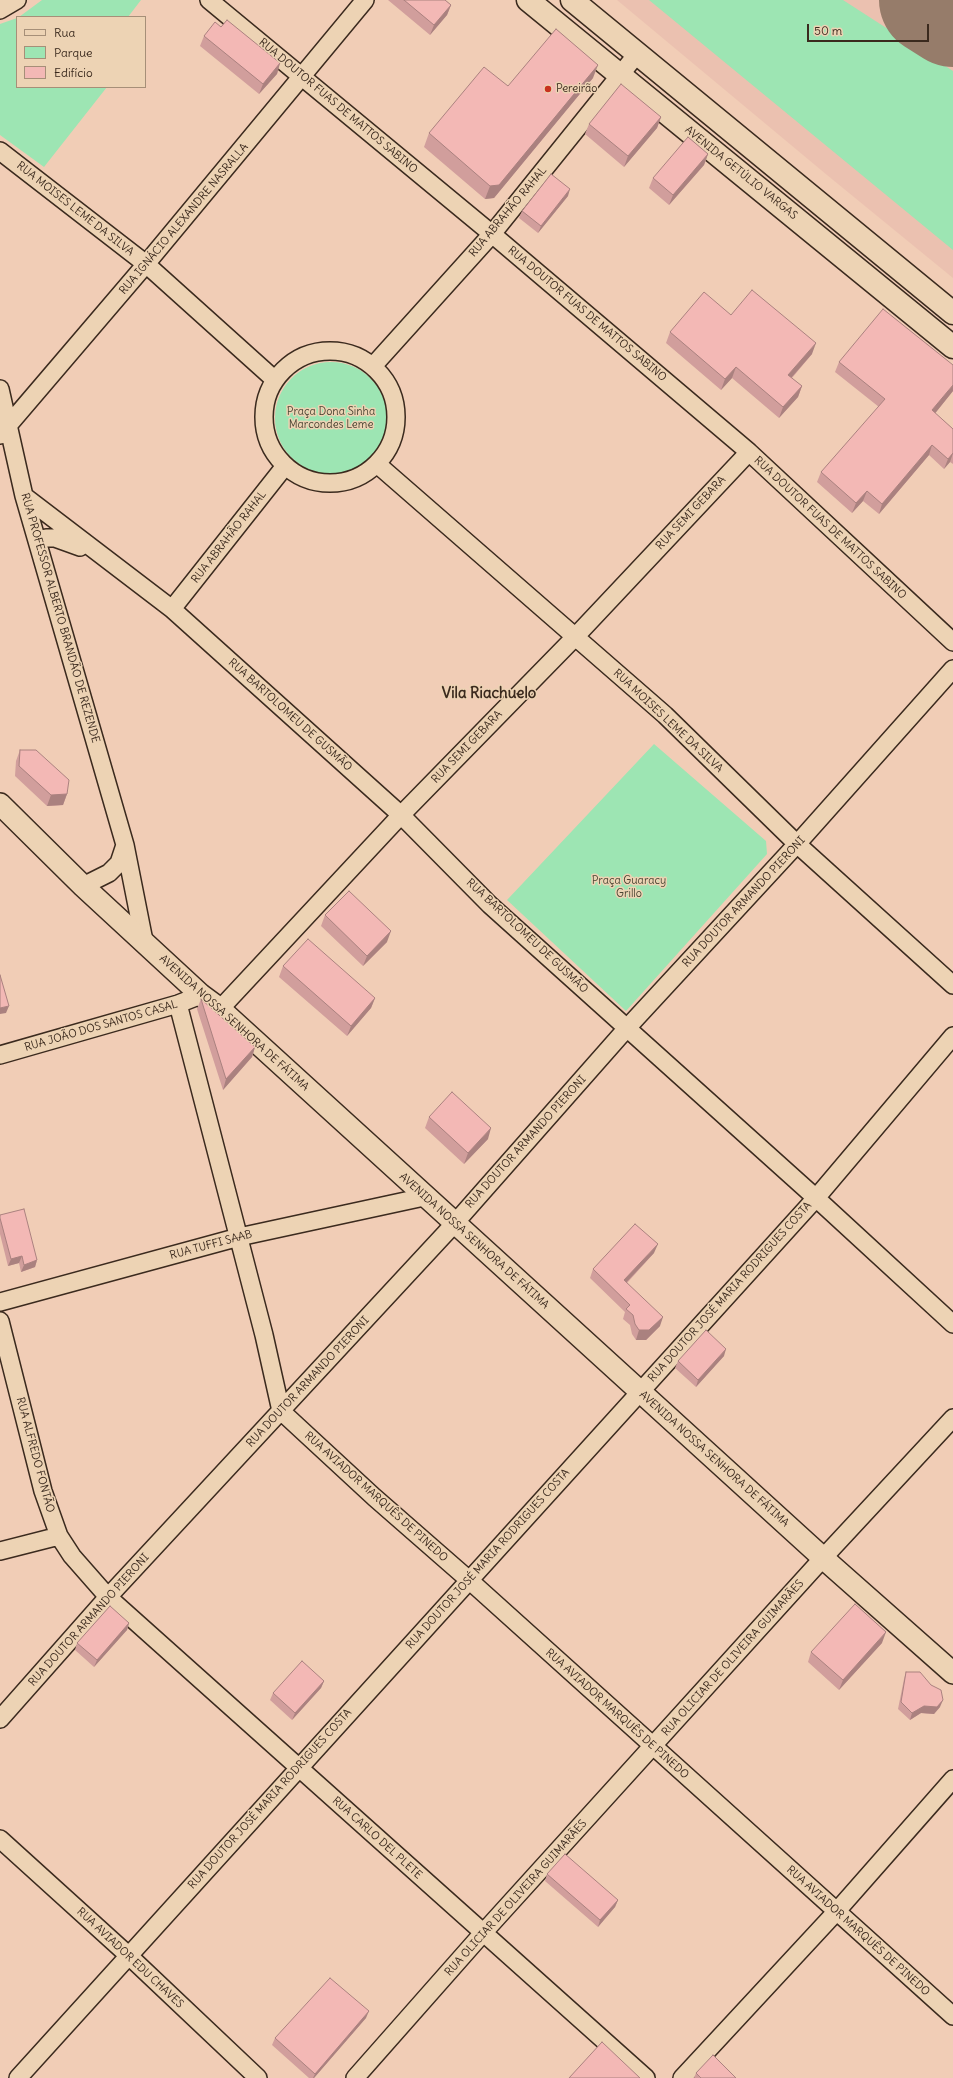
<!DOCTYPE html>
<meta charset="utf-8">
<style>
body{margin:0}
#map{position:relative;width:953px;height:2078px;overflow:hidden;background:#f1cdb6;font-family:Delius,sans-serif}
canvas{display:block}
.legend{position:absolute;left:16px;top:16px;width:130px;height:72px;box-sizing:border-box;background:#edd3b4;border:1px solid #a68f78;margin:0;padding:5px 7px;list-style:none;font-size:12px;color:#3b2a1e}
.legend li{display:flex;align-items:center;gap:8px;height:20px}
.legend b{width:20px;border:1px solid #a68f78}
.scale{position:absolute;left:807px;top:24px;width:122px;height:18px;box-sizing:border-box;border:2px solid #3b2a1e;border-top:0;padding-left:5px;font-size:12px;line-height:14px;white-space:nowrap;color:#3b2a1e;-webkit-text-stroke:3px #edd3b4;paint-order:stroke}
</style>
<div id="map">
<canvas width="953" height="2078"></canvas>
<ul class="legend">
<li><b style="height:5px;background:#edd3b4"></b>Rua</li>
<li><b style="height:11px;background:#9de5b3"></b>Parque</li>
<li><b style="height:11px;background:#f3b8b5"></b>Edifício</li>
</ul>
<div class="scale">50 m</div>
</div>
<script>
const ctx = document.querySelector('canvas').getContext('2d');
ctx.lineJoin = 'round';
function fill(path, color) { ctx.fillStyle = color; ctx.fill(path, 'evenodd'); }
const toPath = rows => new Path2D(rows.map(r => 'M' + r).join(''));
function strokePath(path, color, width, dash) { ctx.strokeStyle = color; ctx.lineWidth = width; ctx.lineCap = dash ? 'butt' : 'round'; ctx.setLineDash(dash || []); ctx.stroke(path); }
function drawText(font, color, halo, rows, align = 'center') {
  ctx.font = font + ' Delius,sans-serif'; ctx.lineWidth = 3; ctx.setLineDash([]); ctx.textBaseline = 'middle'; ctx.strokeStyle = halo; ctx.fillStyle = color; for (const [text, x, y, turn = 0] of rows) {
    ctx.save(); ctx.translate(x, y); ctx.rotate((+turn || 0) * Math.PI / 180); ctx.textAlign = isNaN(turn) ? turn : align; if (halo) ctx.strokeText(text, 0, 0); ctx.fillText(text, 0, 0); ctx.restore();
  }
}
fill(toPath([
 [617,0,953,0,953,278,827,175]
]), '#ebc1b0');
fill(toPath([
 [42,0,141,0,128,17,19,17],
 [649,0,843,0,953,71,953,250],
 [17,18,17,87,107,87,44,167,0,135,0,24],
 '275 418a56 56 0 1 1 112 0a56 56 0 1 1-112 0Z',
 [654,744,766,841,767,854,626,1011,507,900]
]), '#9de5b3');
strokePath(toPath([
 [934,0,953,12]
]), '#967c6a', 110);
const minor = toPath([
 [209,0,492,234,749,452,953,642],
 [0,10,17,0],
 [0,151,146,264,275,380],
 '264 417a66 66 0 1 1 132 0a66 66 0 1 1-132 0Z',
 [373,366,492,234,637,54],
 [0,389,24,496,125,845],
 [0,435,146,264,365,0],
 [377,464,665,715,797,844,953,985],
 [24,496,172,609,401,815,490,905,816,1198,953,1324],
 [38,541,46,538,55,538,80,547],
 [172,609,285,466],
 [83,886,109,873,119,863,125,845,144,941],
 [178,1004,264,1335,281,1411,374,1497,469,1580,953,2016],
 [220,1009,401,815,575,637,749,452],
 [0,1055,178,1004,201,995],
 [0,1302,239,1237,424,1197],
 [0,1321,43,1491,59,1536,72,1556,108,1597,646,2078],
 [0,1551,59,1536],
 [0,1719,108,1597,455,1223,627,1028,797,844,953,669],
 [0,1839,128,1955,258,2078],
 [18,2078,816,1198,953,1036],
 [355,2078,483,1933,823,1558,953,1418],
 [682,2078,836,1912,953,1779]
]);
const tertiary = toPath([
 [0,804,83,886,201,995,220,1009,823,1558,953,1673]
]);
const secondary = toPath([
 [528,0,953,347],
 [572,0,953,313]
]);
strokePath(minor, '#3b2a1e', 20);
strokePath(tertiary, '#3b2a1e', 24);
strokePath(secondary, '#3b2a1e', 25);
strokePath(minor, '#edd3b4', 17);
strokePath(tertiary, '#edd3b4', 21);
strokePath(secondary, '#edd3b4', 22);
fill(toPath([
 [388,0,445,0,451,5,447,15,430,35],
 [221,27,280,63,277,74,259,94,200,46,204,36],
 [593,78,494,198,485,199,424,147,429,133,508,86],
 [661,117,657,128,624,167,585,134,589,124],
 [708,154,704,165,669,205,649,188,653,178],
 [568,196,538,233,519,218,522,211],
 [731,315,812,354,792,378,802,386,798,397,779,418,732,378,721,390,666,343,670,332],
 [839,362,953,391,935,413,953,429,953,464,950,462,944,469,929,455,879,514,863,501,852,513,817,482,821,472,879,407,835,372],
 [20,750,67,794,63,805,47,806,15,776,16,761],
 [325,915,387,942,363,966,321,926],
 [283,966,375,998,371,1008,347,1036,279,977],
 [201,999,255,1047,252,1057,223,1090,197,1009],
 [429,1117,488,1139,464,1164,425,1128],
 [0,1215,37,1260,35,1267,21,1272,19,1263,8,1266,0,1234],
 [654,1253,627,1283,660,1326,646,1340,636,1340,632,1334,630,1325,623,1319,625,1312,590,1278,593,1269],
 [724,1356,696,1387,675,1368,678,1361],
 [129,1623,127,1630,94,1667,75,1650,77,1643],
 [882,1643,839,1690,808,1662,811,1652],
 [906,1672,940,1707,934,1714,921,1713,910,1720,898,1709,904,1679],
 [324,1681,321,1688,292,1720,270,1700,273,1693],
 [547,1874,618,1900,615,1907,598,1927,545,1881],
 [366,2018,314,2078,309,2078,272,2045,275,2038],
 [696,2073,736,2078,694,2078]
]), '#d19e9c');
fill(toPath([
 [451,5,447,15,430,35,434,25],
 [280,63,277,74,259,94,263,84],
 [598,65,593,78,494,198,485,199,490,186],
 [661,117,657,128,624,167,628,156],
 [708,154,704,165,669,205,673,195],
 [570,189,568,196,538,233,541,226],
 [816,343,812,354,784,386,788,375],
 [736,367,732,378,721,390,725,379],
 [953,385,953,391,929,421,932,410],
 [802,386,798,397,779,418,783,407],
 [932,445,929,455,879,514,882,504],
 [953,453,950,462,944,469,948,459],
 [867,491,863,501,852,513,856,503],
 [67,794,63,805,47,806,51,795],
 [391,931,387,942,363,966,367,956],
 [375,998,371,1008,347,1036,351,1026],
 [9,1006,6,1013,0,1014,0,1008],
 [255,1047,252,1057,223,1090,226,1079],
 [491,1128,488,1139,464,1164,468,1153],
 [658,1244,654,1253,620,1289,624,1280],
 [22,1256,19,1263,8,1266,11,1259],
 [37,1260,35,1267,21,1272,24,1265],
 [663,1317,660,1326,646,1340,636,1340,639,1330],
 [726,1349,724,1356,696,1387,698,1380],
 [129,1623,127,1630,94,1667,97,1660],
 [886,1632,882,1643,839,1690,843,1680],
 [324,1681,321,1688,292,1720,295,1713],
 [943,1700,940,1707,934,1714,921,1713,910,1720,912,1713,924,1706],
 [618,1900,615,1907,598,1927,600,1920],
 [369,2011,366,2018,314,2078,313,2078,315,2074]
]), '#aa817f');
const building = toPath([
 [404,0,445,0,451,5,434,25,404,0],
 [227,20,280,63,263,84,204,36,215,22,221,27,227,20],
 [556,29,598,65,499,185,490,186,429,133,484,67,508,86,556,29],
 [621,84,661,117,628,156,589,124,621,84],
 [688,137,708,154,673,195,653,178,688,137],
 [551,174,570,189,541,226,522,211,551,174],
 [752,290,816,343,788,375,802,386,783,407,736,367,725,379,670,332,704,292,731,315,752,290],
 [883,309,953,365,953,385,932,410,953,429,953,453,948,459,932,445,882,504,867,491,856,503,821,472,885,399,839,362,883,309],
 [20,750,36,750,69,780,67,794,51,795,19,766,20,750],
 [349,891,391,931,367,956,325,915,349,891],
 [308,939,375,998,351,1026,283,966,308,939],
 [0,975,9,1006,0,1008,0,975],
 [201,999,255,1047,226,1079,201,999],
 [452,1092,491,1128,468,1153,429,1117,452,1092],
 [24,1209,37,1260,24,1265,22,1256,11,1259,0,1218,0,1215,24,1209],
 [635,1224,658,1244,624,1280,663,1317,649,1330,639,1330,635,1324,633,1315,626,1309,630,1305,593,1269,635,1224],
 [706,1330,726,1349,698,1380,678,1361,706,1330],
 [855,1604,886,1632,843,1680,811,1652,855,1604],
 [110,1606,129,1623,97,1660,77,1643,110,1606],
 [302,1661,324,1681,295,1713,273,1693,302,1661],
 [906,1672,920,1672,931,1685,941,1690,943,1700,937,1707,924,1706,912,1713,901,1702,906,1672],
 [565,1854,618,1900,600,1920,547,1874,565,1854],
 [330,1978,369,2011,315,2074,275,2038,330,1978],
 [602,2042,640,2078,569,2078,602,2042],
 [713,2055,736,2078,701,2078,696,2073,713,2055]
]);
fill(building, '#f3b8b5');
strokePath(building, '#aa817f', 1);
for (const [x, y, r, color] of [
 [548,89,4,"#c8321e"]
]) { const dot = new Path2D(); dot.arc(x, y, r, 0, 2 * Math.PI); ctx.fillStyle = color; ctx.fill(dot); strokePath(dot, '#edd3b4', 1.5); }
drawText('11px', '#3b2a1e', '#edd3b4', [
 ["Pereirão",556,89]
], 'left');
drawText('11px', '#3b2a1e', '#edd3b4', [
 ["RUA DOUTOR FUAS DE MATTOS SABINO",338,106,40],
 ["AVENIDA GETÚLIO VARGAS",741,173,39],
 ["RUA MOISES LEME DA SILVA",75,209,38],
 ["RUA ABRAHÃO RAHAL",508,212,-50],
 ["RUA IGNÁCIO ALEXANDRE NASRALLA",184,219,-50],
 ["RUA DOUTOR FUAS DE MATTOS SABINO",587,314,40],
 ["RUA SEMI GEBARA",691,513,-47],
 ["RUA DOUTOR FUAS DE MATTOS SABINO",830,528,43],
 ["RUA ABRAHÃO RAHAL",229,537,-52],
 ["RUA PROFESSOR ALBERTO BRANDÃO DE REZENDE",60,618,74],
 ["RUA BARTOLOMEU DE GUSMÃO",290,715,42],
 ["RUA MOISES LEME DA SILVA",668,721,43],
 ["RUA SEMI GEBARA",467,747,-46],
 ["RUA DOUTOR ARMANDO PIERONI",744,902,-47],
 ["RUA BARTOLOMEU DE GUSMÃO",527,936,43],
 ["AVENIDA NOSSA SENHORA DE FÁTIMA",234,1023,42],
 ["RUA JOÃO DOS SANTOS CASAL",101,1026,-16],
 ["RUA DOUTOR ARMANDO PIERONI",526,1142,-48],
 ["AVENIDA NOSSA SENHORA DE FÁTIMA",474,1241,42],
 ["RUA TUFFI SAAB",211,1245,-15],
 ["RUA DOUTOR JOSÉ MARIA RODRIGUES COSTA",730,1292,-48],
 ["RUA DOUTOR ARMANDO PIERONI",308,1382,-47],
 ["RUA ALFREDO FONTÃO",35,1455,75],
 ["AVENIDA NOSSA SENHORA DE FÁTIMA",714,1459,42],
 ["RUA AVIADOR MARQUÊS DE PINEDO",376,1497,42],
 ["RUA DOUTOR JOSÉ MARIA RODRIGUES COSTA",488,1559,-48],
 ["RUA DOUTOR ARMANDO PIERONI",89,1620,-48],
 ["RUA OLICIAR DE OLIVEIRA GUIMARÃES",733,1658,-48],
 ["RUA AVIADOR MARQUÊS DE PINEDO",617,1714,42],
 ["RUA DOUTOR JOSÉ MARIA RODRIGUES COSTA",270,1799,-48],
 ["RUA CARLO DEL PLETE",377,1838,42],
 ["RUA OLICIAR DE OLIVEIRA GUIMARÃES",516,1898,-48],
 ["RUA AVIADOR MARQUÊS DE PINEDO",858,1931,42],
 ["RUA AVIADOR EDU CHAVES",130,1958,43]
]);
drawText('11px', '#4a4634', '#edd3b4', [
 ["Praça Dona Sinha",331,412],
 ["Marcondes Leme",331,425],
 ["Praça Guaracy",629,881],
 ["Grillo",629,894]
]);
drawText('bold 15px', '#3b2a1e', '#edd3b4', [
 ["Vila Riachuelo",489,694]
]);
</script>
